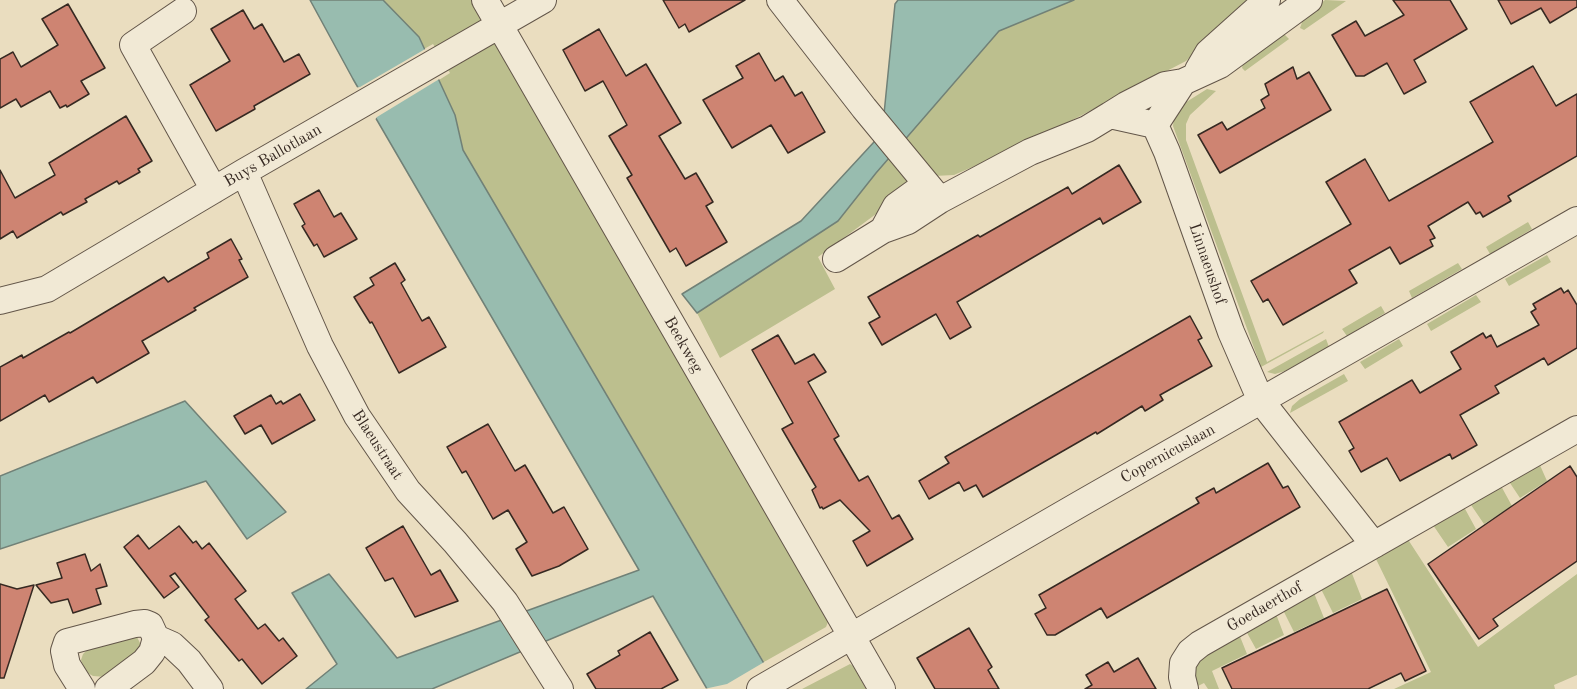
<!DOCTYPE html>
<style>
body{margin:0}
canvas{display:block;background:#eaddbf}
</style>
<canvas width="1577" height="689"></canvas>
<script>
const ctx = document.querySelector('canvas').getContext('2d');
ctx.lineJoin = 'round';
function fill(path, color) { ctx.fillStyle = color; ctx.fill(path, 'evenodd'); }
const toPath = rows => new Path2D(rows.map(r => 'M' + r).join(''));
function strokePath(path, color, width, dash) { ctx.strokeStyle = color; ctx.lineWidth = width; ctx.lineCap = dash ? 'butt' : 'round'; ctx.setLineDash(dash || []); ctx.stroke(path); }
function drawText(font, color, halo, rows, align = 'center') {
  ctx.font = font + ' "Old Standard TT",serif'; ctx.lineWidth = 6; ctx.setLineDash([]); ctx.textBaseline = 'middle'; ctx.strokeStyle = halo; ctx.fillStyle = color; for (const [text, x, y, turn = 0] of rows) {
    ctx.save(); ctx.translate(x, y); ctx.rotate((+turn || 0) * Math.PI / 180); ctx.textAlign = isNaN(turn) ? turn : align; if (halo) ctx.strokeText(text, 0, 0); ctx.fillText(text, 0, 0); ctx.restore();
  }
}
fill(toPath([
 [383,0,471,0,483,21,437,50,433,44,424,49,419,37],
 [1074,0,1249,0,1186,61,1030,142,954,175,934,176,901,143,999,31],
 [1325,0,1346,1,1304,30,1300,28,1304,17],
 [1281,35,1285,35,1289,39,1245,71,1242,68,1243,63],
 [493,44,497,44,828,622,826,627,764,662,463,150,455,115,439,80,450,73,447,68],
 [1207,89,1216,91,1190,115,1186,124,1186,140,1267,362,1324,331,1323,333,1261,367,1173,126,1174,117,1180,106],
 [889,157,909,184,907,191,818,257,835,289,720,358,697,313,838,221],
 [1528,222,1532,229,1490,254,1486,247],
 [1547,255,1551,262,1509,286,1505,279],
 [1458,263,1462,269,1412,298,1409,291],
 [1476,295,1481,302,1431,331,1427,324],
 [1381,306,1385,313,1347,336,1342,329],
 [1326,339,1329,347,1285,371,1275,374,1267,372],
 [1399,339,1403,346,1365,369,1360,362],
 [1344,374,1348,381,1290,413,1292,406,1300,399],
 [1539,463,1547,481,1520,498,1508,480],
 [1500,484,1512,506,1484,524,1469,502],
 [1464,507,1476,529,1448,547,1433,525],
 [1407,538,1478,647,1577,574,1577,675,1554,685,1555,689,1394,689,1431,672,1376,559],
 [1351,571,1362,599,1333,613,1321,589],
 [1314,593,1324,618,1294,632,1283,610],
 [1276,614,1284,635,1256,649,1246,631],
 [1239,634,1247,654,1212,671,1219,689,1208,689,1204,683,1196,687,1190,673,1193,661],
 [133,635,137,637,140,643,140,649,106,677,93,676,86,672,81,660,83,654,89,648],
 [850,664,853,666,866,689,802,689]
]), '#bcbf8e');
const water = toPath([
 [310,0,383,0,419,37,455,115,463,150,779,689,707,689,653,596,432,689,306,689,337,664,292,593,329,574,397,658,639,570,353,79,310,0],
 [898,0,1074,0,999,31,876,173,838,221,697,313,682,294,801,221,874,142,884,114,895,4,898,0],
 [185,401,286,512,247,539,206,481,0,549,0,476,185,401]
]);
fill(water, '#98bcaf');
strokePath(water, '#718177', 1.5);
fill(toPath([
 [427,48,441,78,377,117,374,121,354,88,360,87],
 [766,661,782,689,704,689,727,684]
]), '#eaddbf');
const building = toPath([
 [663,0,745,0,689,32,685,24,679,28,663,0],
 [1393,0,1450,0,1467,29,1414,60,1426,82,1404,94,1387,63,1364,76,1356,76,1332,35,1356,21,1365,36,1404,15,1393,0],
 [1498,0,1577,0,1577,7,1550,23,1541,8,1511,24,1498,0],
 [68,4,105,68,81,81,89,94,67,107,66,105,60,108,50,91,21,107,16,99,0,108,0,59,13,52,21,67,58,45,42,19,68,4],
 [243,10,254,29,262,24,284,62,299,54,310,74,254,106,255,109,216,131,190,85,230,61,211,29,243,10],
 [599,29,626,76,646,64,681,123,659,136,685,179,696,173,713,202,706,206,727,242,686,266,676,248,670,252,627,178,632,175,609,136,627,125,603,81,585,91,563,50,599,29],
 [759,53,775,81,783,76,795,96,802,92,825,132,788,153,771,125,732,148,703,100,743,78,736,66,759,53],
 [1533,66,1556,106,1577,94,1577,156,1508,196,1511,201,1483,217,1480,212,1476,214,1468,202,1428,226,1435,238,1430,240,1433,246,1400,264,1390,247,1349,270,1357,283,1283,325,1268,299,1263,302,1251,281,1351,224,1326,182,1365,159,1389,201,1493,142,1470,102,1533,66],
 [1293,67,1297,79,1309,72,1331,110,1220,173,1198,135,1222,122,1227,130,1265,108,1261,100,1269,95,1265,84,1293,67],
 [126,116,152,161,138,169,140,172,119,184,117,181,85,199,87,202,63,215,61,212,17,238,13,231,0,239,0,170,15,198,55,175,49,163,126,116],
 [1119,165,1141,202,1103,224,1100,218,957,302,971,327,950,339,936,314,882,345,869,323,880,317,868,297,978,235,980,237,1068,187,1072,194,1119,165],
 [319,190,334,217,341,213,357,239,324,257,317,244,314,246,302,226,305,224,294,204,319,190],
 [231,239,242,259,239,260,248,277,194,308,196,310,142,341,149,353,97,383,93,377,49,402,45,395,0,421,0,367,22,355,23,358,69,332,70,333,164,277,168,282,209,258,207,253,231,239],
 [395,263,405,280,401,283,422,321,429,317,446,347,399,373,372,322,370,323,354,297,374,285,370,278,395,263],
 [1561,288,1564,293,1568,290,1577,305,1577,348,1548,365,1544,358,1495,386,1499,393,1460,415,1477,445,1452,459,1450,454,1400,481,1387,458,1361,472,1349,451,1354,448,1339,422,1412,380,1420,393,1461,369,1451,352,1483,333,1486,338,1491,335,1497,347,1539,325,1531,312,1536,309,1533,304,1561,288],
 [1190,316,1202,338,1198,340,1212,366,1160,395,1163,400,1145,411,1142,406,1097,434,1096,432,983,497,976,485,964,491,959,482,929,499,919,481,949,463,945,457,1190,316],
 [778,335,795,364,814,354,826,372,808,382,839,436,834,439,859,481,868,476,892,519,899,515,913,539,867,566,853,541,870,531,840,500,823,509,822,507,820,508,812,490,816,487,782,429,793,423,752,350,778,335],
 [300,394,315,420,272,444,261,425,245,434,234,416,271,395,276,404,281,401,283,404,300,394],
 [488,424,515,471,525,465,553,513,564,507,588,549,559,566,532,576,516,549,527,542,508,510,493,519,466,471,462,473,447,447,488,424],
 [1268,463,1283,488,1288,486,1300,507,1107,618,1101,608,1055,635,1047,635,1035,614,1046,608,1039,595,1199,503,1196,498,1214,488,1216,493,1268,463],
 [1570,466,1577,477,1577,561,1493,619,1498,626,1479,639,1428,564,1570,466],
 [179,526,193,543,196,541,202,549,209,543,246,591,235,599,258,629,265,624,279,641,283,638,297,656,262,684,242,659,239,661,205,620,209,617,175,573,170,576,179,587,164,598,124,547,138,535,149,549,179,526],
 [403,526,431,575,440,570,458,601,415,617,393,578,385,581,366,548,403,526],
 [85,554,91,571,100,564,107,586,96,589,101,604,73,613,68,599,51,603,36,585,62,578,57,563,85,554],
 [0,584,17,589,34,585,4,678,0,678,0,584],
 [1387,589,1426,671,1405,681,1401,673,1368,689,1232,689,1222,668,1387,589],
 [969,628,992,667,988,670,999,689,935,689,917,658,969,628],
 [650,632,678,680,661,689,596,689,587,674,620,655,618,651,650,632],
 [1138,658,1156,689,1085,689,1092,685,1086,675,1108,662,1114,672,1138,658]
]);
fill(building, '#ce8472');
strokePath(building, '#362922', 1.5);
const street = toPath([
 [485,0,882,689],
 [780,0,864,108,940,200],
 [183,11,133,45,214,190],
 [1198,70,1208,53,1267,0],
 [1110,115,1126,105,1165,85,1183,82],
 [1155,125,1167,152,1231,332,1261,401,1374,545],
 [244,172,320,346,357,416,408,491,455,542,505,602,560,689],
 [883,230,896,206,925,185],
 [836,259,883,230,908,221,940,200,1030,152,1087,129,1110,115,1155,125,1183,82,1220,65,1309,0],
 [0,301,47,289,244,172,543,0],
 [82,689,67,665,64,651,67,642,135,624,145,623,150,625,156,638,172,645,189,661,210,689],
 [108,689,144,662,152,652,156,638],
 [760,689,1080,504,1577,220],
 [1185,689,1182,677,1183,663,1190,652,1200,644,1577,429]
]);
strokePath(street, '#635649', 28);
strokePath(street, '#f1e9d5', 26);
drawText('16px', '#362922', '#f1e9d5', [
 ["Buys Ballotlaan",273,156,-30],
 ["Linnaeushof",1207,264,71],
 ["Beekweg",683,345,60],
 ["Blaeustraat",377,445,57],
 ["Copernicuslaan",1168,454,-29],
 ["Goedaerthof",1265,607,-30]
]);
</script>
